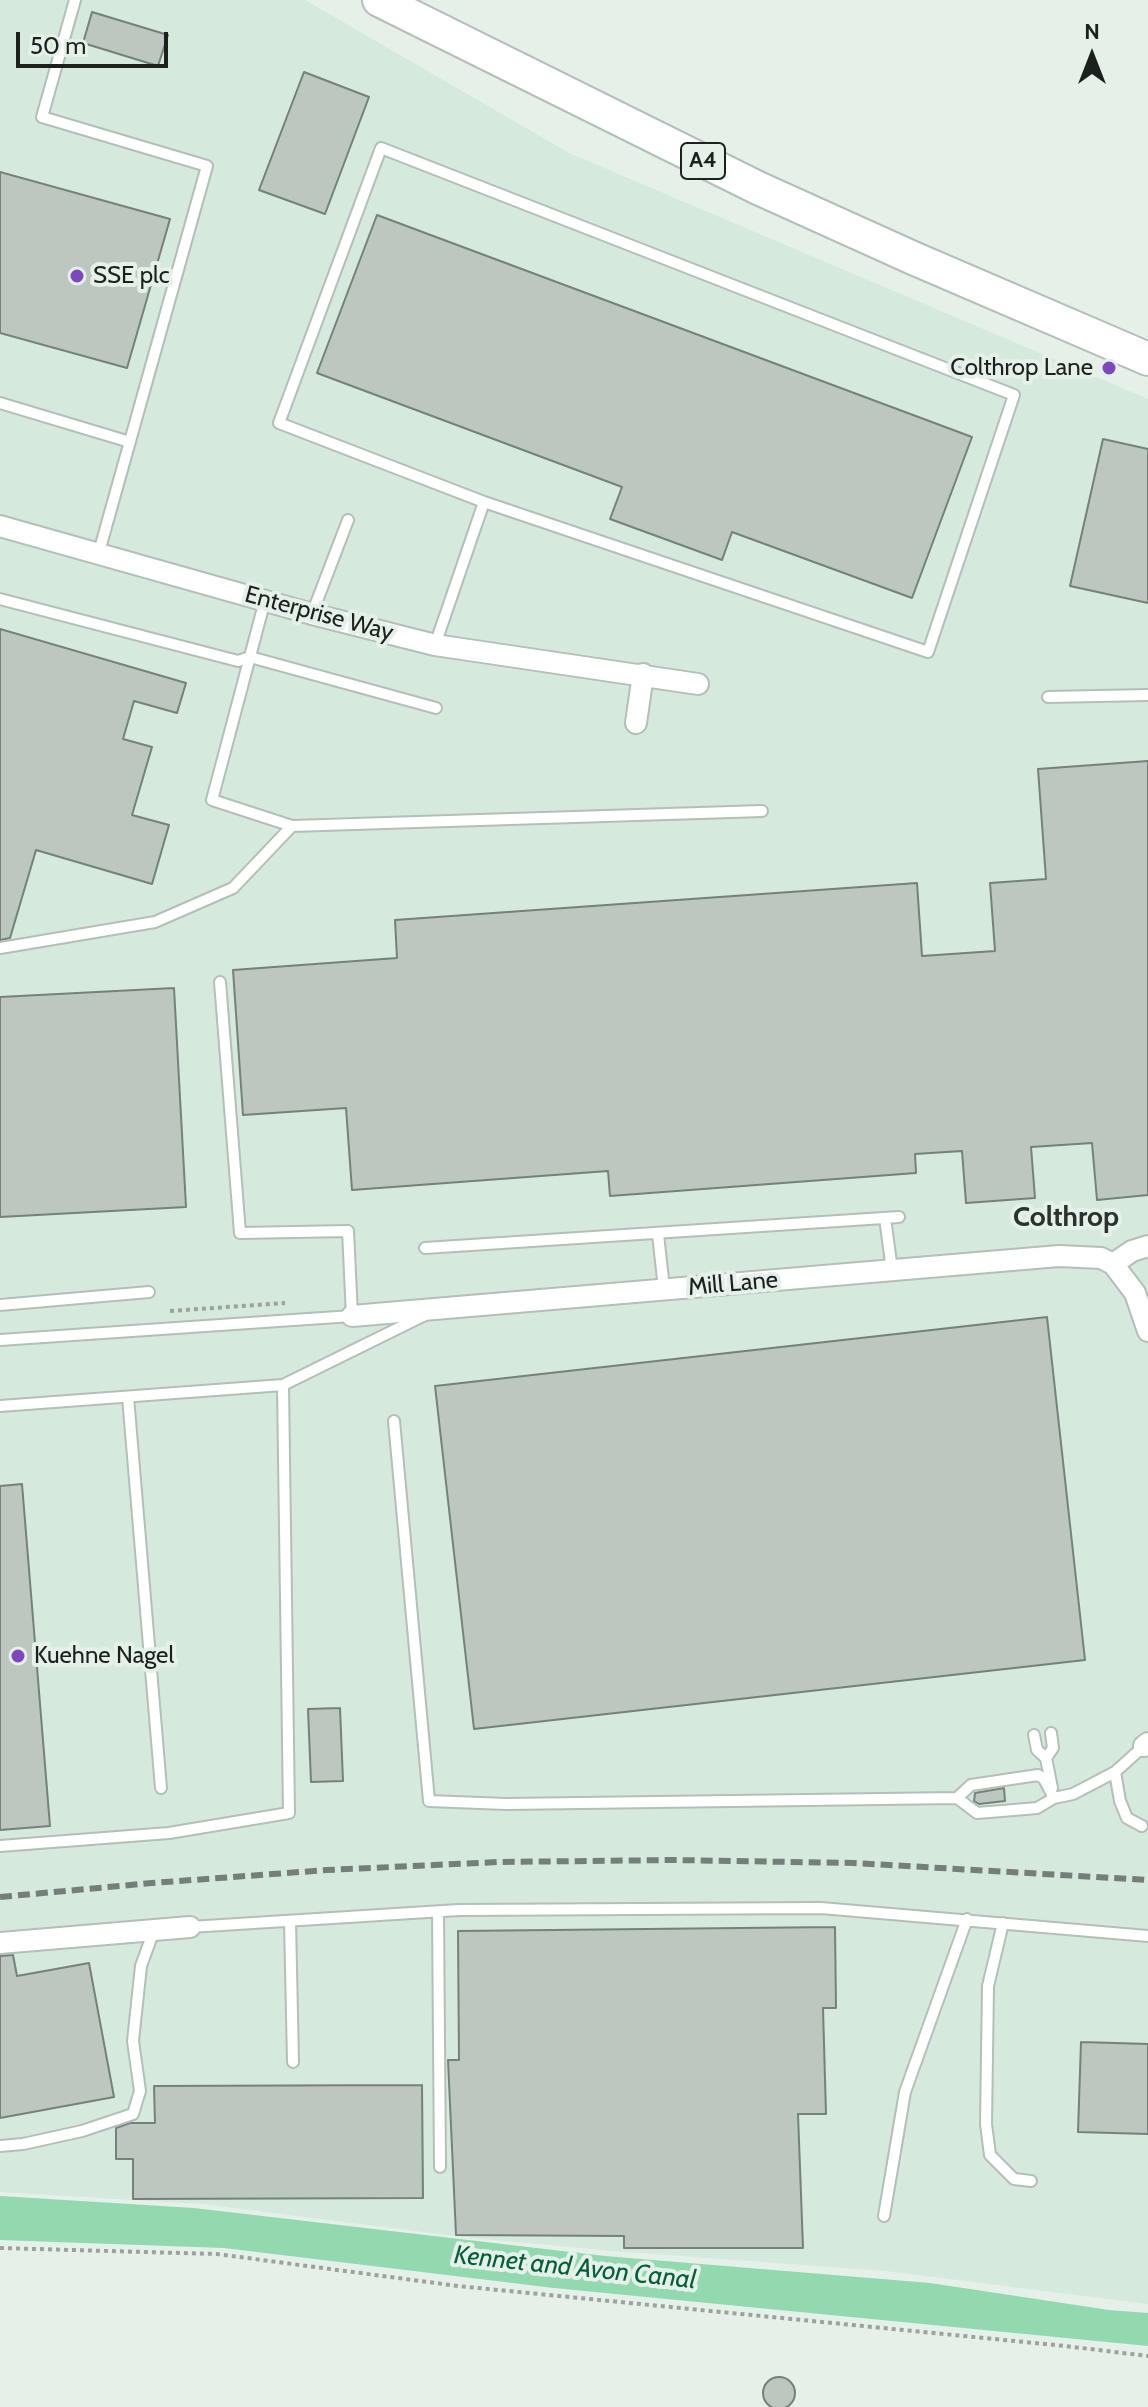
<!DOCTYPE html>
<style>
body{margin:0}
#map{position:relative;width:1148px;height:2407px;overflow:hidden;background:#e4f0e8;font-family:Cabin,sans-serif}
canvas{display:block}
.north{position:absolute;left:1052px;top:16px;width:80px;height:80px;-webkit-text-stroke:6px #e4f0e8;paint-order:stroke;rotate:0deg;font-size:22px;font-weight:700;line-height:32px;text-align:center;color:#1c211e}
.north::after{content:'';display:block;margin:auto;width:28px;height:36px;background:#1c211e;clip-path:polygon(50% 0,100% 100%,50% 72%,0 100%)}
.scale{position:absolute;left:16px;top:32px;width:152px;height:36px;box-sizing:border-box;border:4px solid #1c211e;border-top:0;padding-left:10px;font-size:24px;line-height:28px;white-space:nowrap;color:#1c211e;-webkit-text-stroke:6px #e4f0e8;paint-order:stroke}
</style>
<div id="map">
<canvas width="1148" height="2407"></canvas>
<div class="north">N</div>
<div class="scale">50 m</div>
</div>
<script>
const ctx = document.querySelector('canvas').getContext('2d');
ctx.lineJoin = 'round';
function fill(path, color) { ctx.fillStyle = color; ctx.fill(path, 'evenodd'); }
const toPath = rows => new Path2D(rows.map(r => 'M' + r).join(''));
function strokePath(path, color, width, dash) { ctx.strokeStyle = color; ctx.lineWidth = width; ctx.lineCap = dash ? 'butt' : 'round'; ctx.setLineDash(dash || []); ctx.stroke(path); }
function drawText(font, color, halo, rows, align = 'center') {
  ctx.font = font + ' Cabin,sans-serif'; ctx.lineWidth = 8; ctx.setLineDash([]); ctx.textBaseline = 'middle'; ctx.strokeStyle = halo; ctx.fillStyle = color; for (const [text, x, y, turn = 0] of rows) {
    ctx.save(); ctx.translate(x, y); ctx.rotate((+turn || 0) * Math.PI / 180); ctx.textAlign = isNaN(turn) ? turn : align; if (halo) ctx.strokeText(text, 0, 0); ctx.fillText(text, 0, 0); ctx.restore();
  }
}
fill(toPath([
 [0,0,305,0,569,153,1148,399,1148,2304,886,2271,613,2251,463,2237,203,2204,0,2192]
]), '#d5e9dc');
fill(toPath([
 [0,2196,194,2208,605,2256,930,2283,1109,2310,1148,2313,1148,2346,554,2288,224,2248,0,2240]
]), '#92d9b0');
const building = toPath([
 [92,12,168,35,158,66,83,43,92,12],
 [304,72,369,97,325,214,259,190,304,72],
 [0,172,170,219,127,368,0,333,0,172],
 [377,215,972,437,912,598,732,532,722,560,610,519,622,487,317,373,377,215],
 [1103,439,1148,449,1148,603,1070,586,1103,439],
 [0,629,186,683,177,713,134,701,123,739,152,747,132,815,169,825,152,884,36,850,10,938,0,940,0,629],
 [1148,761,1148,1195,1097,1200,1092,1143,1031,1147,1035,1198,966,1203,962,1151,915,1154,916,1173,610,1196,608,1171,352,1190,346,1108,243,1115,233,970,397,958,395,920,917,883,922,956,995,951,990,883,1046,879,1038,769,1148,761],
 [174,988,186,1207,0,1217,0,997,174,988],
 [1047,1317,1085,1660,474,1729,435,1386,1047,1317],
 [22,1484,50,1826,0,1830,0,1486,22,1484],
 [340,1708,343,1781,311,1782,308,1709,340,1708],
 [1004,1788,1005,1801,979,1804,974,1801,975,1793,1004,1788],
 [835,1927,836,2008,823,2008,826,2114,798,2114,803,2248,624,2248,624,2236,456,2235,448,2060,459,2060,458,1931,835,1927],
 [13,1955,17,1976,89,1963,114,2097,0,2118,0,1956,13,1955],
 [1081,2042,1148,2044,1148,2134,1078,2132,1081,2042],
 [422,2085,423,2198,133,2199,133,2159,116,2159,116,2128,130,2123,155,2123,154,2086,422,2085],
 '763 2393a16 16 0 1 1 32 0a16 16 0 1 1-32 0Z'
]);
fill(building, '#bbc7bf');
strokePath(building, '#75817a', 2);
const service = toPath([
 [75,0,42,117,207,166,99,552],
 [0,403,130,442],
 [0,599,238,661,250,657,436,708],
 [312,614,348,520],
 [435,645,484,502,279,423,381,148,1014,395,928,652,484,502],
 [1048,697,1148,695],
 [292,826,762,811],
 [0,948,155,922,233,888,292,826,212,800,265,600],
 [885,1218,892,1270],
 [658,1234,664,1289],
 [425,1248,899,1217],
 [0,1305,149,1292],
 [0,1340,352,1316,348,1231,240,1233,220,982],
 [128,1397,161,1788],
 [0,1406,283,1385],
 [394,1421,429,1801,506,1804,957,1798,977,1813,1002,1811,1037,1808,1054,1798,1073,1794,1115,1772,1144,1746],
 [1034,1735,1037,1750,1046,1758,1052,1788],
 [1046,1758,1053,1748,1051,1733],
 [1115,1772,1120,1801,1127,1818,1142,1826],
 [957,1798,971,1785,1038,1775,1044,1779,1054,1798],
 [0,1846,169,1833,289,1813,283,1385,425,1315],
 [438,1911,440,2167],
 [290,1921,293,2062],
 [1003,1923,988,1986,986,2124,990,2155,1014,2179,1031,2181],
 [190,1927,459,1910,821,1908,1148,1936],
 [0,2146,23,2144,82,2131,133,2114,140,2091,133,2041,141,1966,154,1930],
 [884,2216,905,2092,967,1919]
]);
const minor = toPath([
 [0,526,312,614,435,645,698,684],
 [636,723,643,674],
 [1113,1264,1132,1251,1148,1246],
 [352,1316,1059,1256,1101,1258,1113,1264,1135,1293,1148,1331],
 [1144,1746,1148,1743],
 [0,1943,190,1927]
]);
const primary = toPath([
 [379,0,758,188,913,258,1148,359]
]);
strokePath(service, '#b3bfb8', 14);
strokePath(minor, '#b3bfb8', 24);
strokePath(primary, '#b3bfb8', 36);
strokePath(toPath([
 [170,1311,285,1303],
 [0,2248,217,2254,458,2286,1065,2346,1148,2356]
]), '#9aa49d', 4, [4, 4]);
strokePath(service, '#fff', 10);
strokePath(minor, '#fff', 20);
strokePath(primary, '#fff', 32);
strokePath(toPath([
 [0,1897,152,1883,327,1870,499,1862,674,1860,854,1863,1148,1880]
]), '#767e79', 6, [12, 6]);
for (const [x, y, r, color] of [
 [77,276,8,"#7e47be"],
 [1109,368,8,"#7e47be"],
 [18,1656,8,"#7e47be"]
]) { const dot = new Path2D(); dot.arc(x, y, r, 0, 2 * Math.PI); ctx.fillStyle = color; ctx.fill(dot); strokePath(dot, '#e4f0e8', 3); }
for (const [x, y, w] of [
 [703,161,44]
]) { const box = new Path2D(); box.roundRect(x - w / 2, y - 18, w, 36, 6); ctx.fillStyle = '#e4f0e8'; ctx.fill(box); strokePath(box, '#1c211e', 2); }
drawText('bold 22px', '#1c211e', null, [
 ["A4",703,161]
]);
drawText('24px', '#1c211e', '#e4f0e8', [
 ["SSE plc",93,276],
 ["Colthrop Lane",1093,368,"right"],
 ["Kuehne Nagel",34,1656]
], 'left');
drawText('24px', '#1c211e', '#e4f0e8', [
 ["Enterprise Way",319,614,15],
 ["Mill Lane",733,1284,-5]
]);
drawText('italic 26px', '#055f3a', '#e4f0e8', [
 ["Kennet and Avon Canal",575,2268,6]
]);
drawText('bold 28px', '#2a342e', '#e4f0e8', [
 ["Colthrop",1066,1218]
]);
</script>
